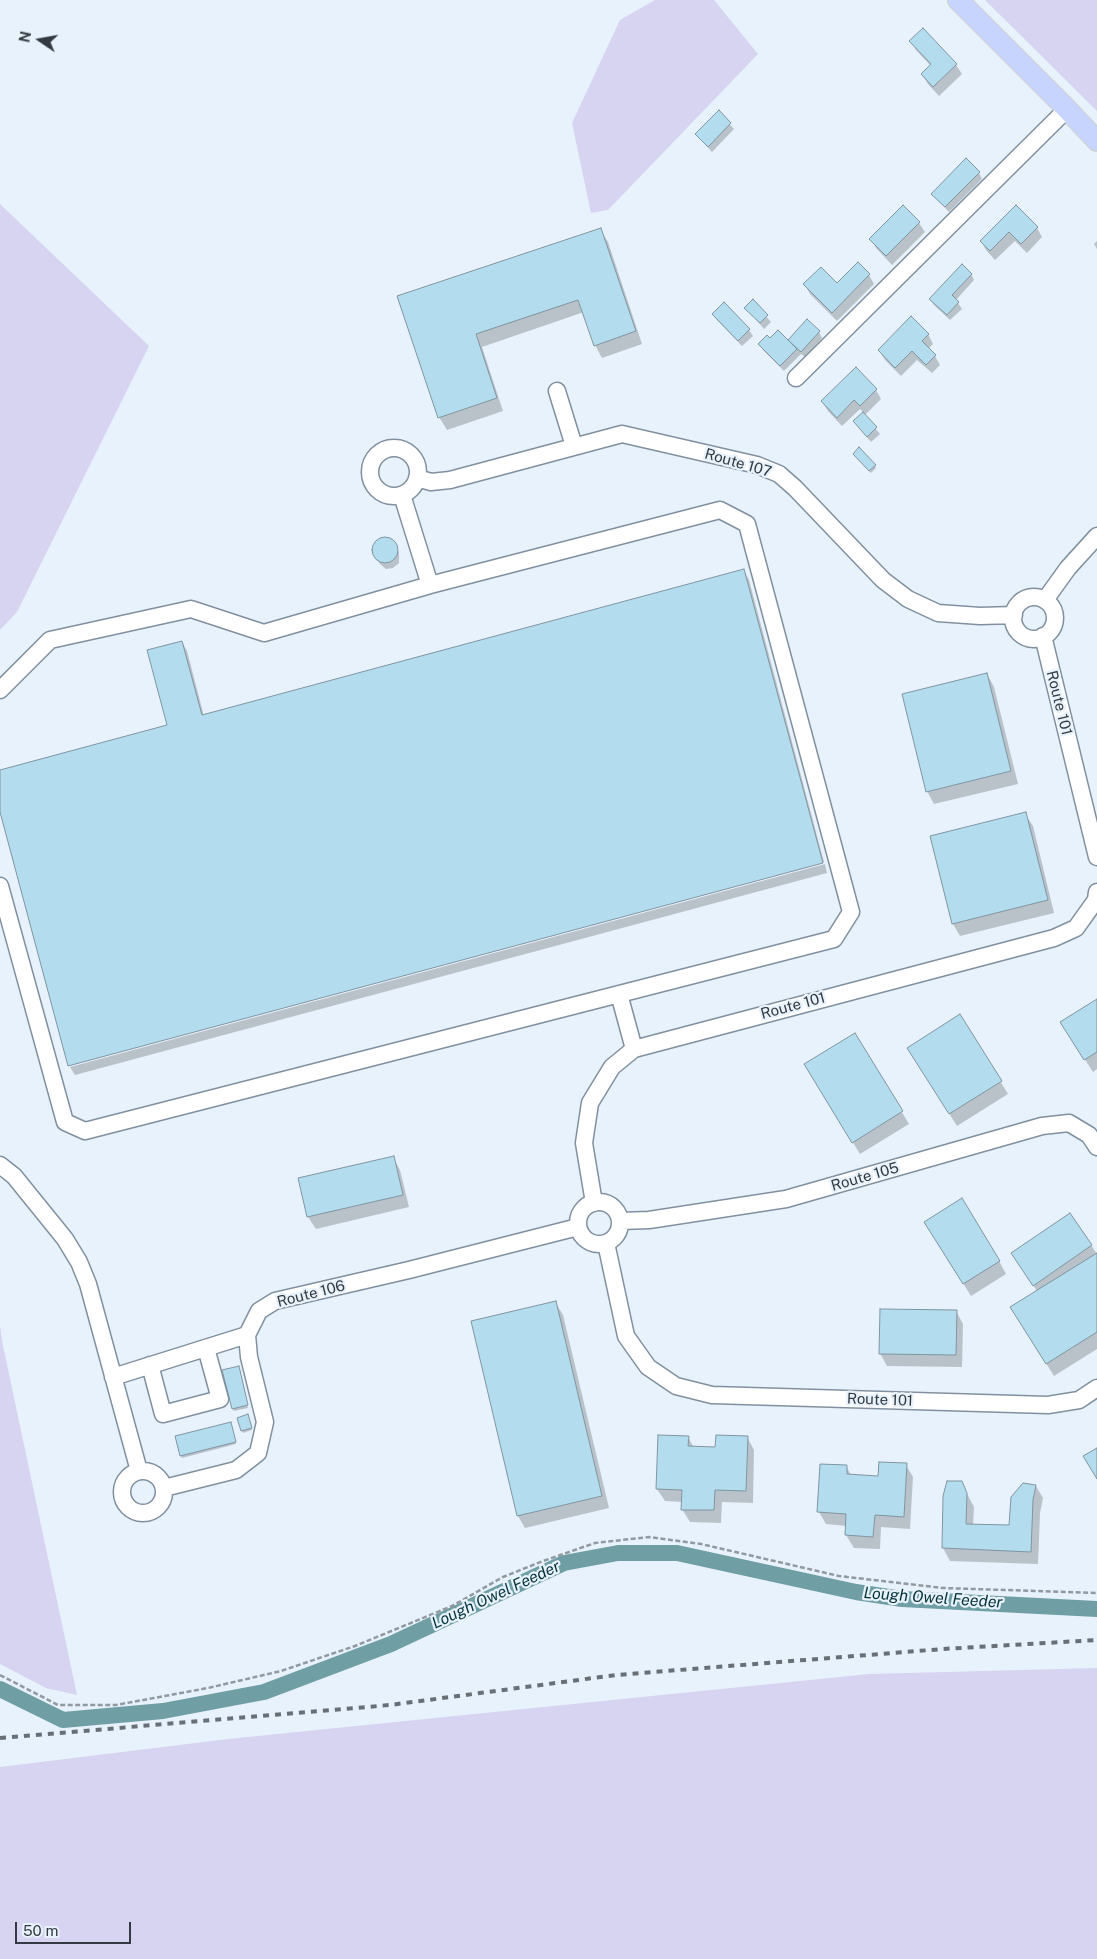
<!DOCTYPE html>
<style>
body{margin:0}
#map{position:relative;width:1097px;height:1959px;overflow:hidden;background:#e8f2fc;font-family:"Public Sans",sans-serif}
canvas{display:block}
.north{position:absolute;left:15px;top:15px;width:50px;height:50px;-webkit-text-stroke:4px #e8f2fc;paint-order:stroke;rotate:282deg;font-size:14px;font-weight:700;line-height:20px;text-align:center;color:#343a41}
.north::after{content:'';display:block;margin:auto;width:18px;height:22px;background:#343a41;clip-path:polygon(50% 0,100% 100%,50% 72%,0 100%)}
.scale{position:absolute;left:15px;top:1922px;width:116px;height:22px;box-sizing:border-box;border:2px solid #343a41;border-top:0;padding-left:6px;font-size:15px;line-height:18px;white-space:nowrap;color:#343a41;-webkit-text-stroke:4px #e8f2fc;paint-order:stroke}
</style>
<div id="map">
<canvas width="1097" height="1959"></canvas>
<div class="north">N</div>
<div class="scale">50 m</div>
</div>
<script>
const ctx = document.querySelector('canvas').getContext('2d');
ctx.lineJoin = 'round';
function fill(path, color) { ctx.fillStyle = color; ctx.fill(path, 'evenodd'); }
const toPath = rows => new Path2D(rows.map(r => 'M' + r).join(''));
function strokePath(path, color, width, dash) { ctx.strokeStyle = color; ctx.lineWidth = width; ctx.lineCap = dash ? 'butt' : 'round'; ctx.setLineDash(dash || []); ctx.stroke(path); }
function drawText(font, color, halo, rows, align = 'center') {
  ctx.font = font + ' "Public Sans",sans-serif'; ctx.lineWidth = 4.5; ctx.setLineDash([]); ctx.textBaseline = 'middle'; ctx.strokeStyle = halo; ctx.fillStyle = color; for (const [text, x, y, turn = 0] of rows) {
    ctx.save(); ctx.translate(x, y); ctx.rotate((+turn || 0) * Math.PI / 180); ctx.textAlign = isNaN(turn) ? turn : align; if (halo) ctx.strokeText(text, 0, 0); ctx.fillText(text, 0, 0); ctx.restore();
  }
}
fill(toPath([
 [655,0,714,0,758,54,608,210,591,213,572,123,620,20],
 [985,0,1097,0,1097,111],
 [0,204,149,346,17,612,0,630],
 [0,1325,2,1341,77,1695,46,1688,0,1664],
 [1097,1668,1097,1959,0,1959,0,1767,228,1739,869,1674]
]), '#d6d4f0');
fill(toPath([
 [923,30,956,65,962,74,939,96,928,84,922,74,931,66,916,50,911,41],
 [719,112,734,129,712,152,696,134],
 [979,173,982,179,949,212,932,194],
 [903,207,919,223,925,232,892,265,876,248,871,239],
 [1016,207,1037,228,1042,237,1027,253,1015,241,995,260,986,250,981,241],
 [600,229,608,242,642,344,602,358,595,345,584,312,482,347,503,411,447,430,439,417,399,297],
 [1097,241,1097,249,1094,244],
 [858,264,869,275,874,284,837,321,810,294,805,285,837,285],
 [971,274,974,280,956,300,962,309,950,320,934,305,930,299],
 [753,301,771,322,764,329,746,308],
 [724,304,749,330,753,336,742,346,717,320,714,314],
 [807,321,819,332,822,338,805,357,801,354,784,371,763,350,760,344,770,340,788,341],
 [928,334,933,344,928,349,935,356,940,365,932,373,917,360,901,376,885,360,879,350],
 [876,390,881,399,865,415,880,434,871,442,854,422,864,413,860,409,842,426,828,411,822,401],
 [856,457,875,466,876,468,871,473],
 [386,539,390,540,399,552,399,563,393,568,386,569,380,564,374,554,374,547,379,540],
 [744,571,749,580,824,862,70,1065,70,1067,0,807,0,771,169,725,182,642,187,651,204,716],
 [987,674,994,687,1018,784,934,804,927,791],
 [1025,814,1033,826,1054,913,960,936,953,924],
 [825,864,827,873,75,1075,70,1067],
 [1097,1001,1097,1069,1093,1072,1069,1035],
 [960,1016,1008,1094,957,1126,916,1061],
 [855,1035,909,1124,860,1154,813,1077],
 [393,1157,400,1170,409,1207,316,1229,308,1217],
 [1070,1214,1097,1254,1097,1349,1054,1376,1019,1320,1037,1291,1020,1266],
 [933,1234,999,1261,1006,1274,971,1296],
 [555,1302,563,1315,609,1508,525,1528,518,1516],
 [956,1311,963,1324,962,1367,887,1366,880,1353],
 [240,1370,248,1408,234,1411,233,1409],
 [249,1418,252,1430,243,1433,242,1431],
 [232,1426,236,1444,182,1458,181,1456],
 [688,1437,694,1448,716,1449,747,1437,754,1450,753,1503,722,1502,721,1523,690,1522,682,1509,683,1502,665,1501,657,1489],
 [906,1465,913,1477,910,1529,881,1527,880,1549,854,1548,846,1535,847,1526,826,1524,819,1512,846,1466,851,1475,879,1477],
 [961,1482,974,1507,973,1525,1010,1526,1036,1486,1043,1498,1040,1513,1038,1564,950,1561,943,1548,945,1496]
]), '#0003');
strokePath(toPath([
 [0,1689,63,1720,163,1711,264,1692,391,1644,564,1563,618,1553,677,1553,856,1592,902,1599,1097,1609]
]), '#709ea5', 16);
const building = toPath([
 [923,28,957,64,933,87,921,74,931,64,909,41,923,28],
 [719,110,731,123,708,147,695,134,719,110],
 [966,158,980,172,945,207,931,194,966,158],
 [903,205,920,222,886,256,869,239,903,205],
 [1016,205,1038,227,1021,244,1009,232,990,251,980,241,1016,205],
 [601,228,636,331,594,346,578,300,476,334,497,398,438,418,397,296,601,228],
 [858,262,870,274,832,313,803,284,821,267,837,283,858,262],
 [962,264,972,274,952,295,959,302,947,315,929,299,962,264],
 [753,299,768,315,760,323,744,308,753,299],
 [724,302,750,329,738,341,712,314,724,302],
 [911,316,929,334,922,341,936,355,926,365,912,351,895,368,878,350,911,316],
 [807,319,820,331,801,352,788,340,807,319],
 [778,330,797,349,780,366,758,344,767,335,770,338,778,330],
 [856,367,877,389,860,406,854,400,837,418,821,401,856,367],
 [863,412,877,427,867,437,853,421,863,412],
 [859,447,876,465,869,471,853,454,859,447],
 '372 550a13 13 0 1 1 26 0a13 13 0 1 1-26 0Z',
 [744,569,823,863,68,1066,0,812,0,770,167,725,147,650,182,641,202,715,744,569],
 [987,673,1011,771,926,792,902,694,987,673],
 [1026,812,1048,900,952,924,930,836,1026,812],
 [1097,999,1097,1052,1084,1060,1060,1022,1097,999],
 [960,1014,1002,1081,949,1114,907,1048,960,1014],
 [855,1033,903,1111,852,1143,804,1064,855,1033],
 [394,1156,403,1195,307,1217,298,1178,394,1156],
 [962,1198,1000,1261,963,1284,924,1222,962,1198],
 [1070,1213,1092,1245,1033,1286,1011,1253,1070,1213],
 [1097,1253,1097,1332,1046,1364,1010,1307,1097,1253],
 [556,1301,602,1496,517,1516,471,1321,556,1301],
 [880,1309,957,1310,956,1355,879,1354,880,1309],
 [239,1366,248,1405,232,1409,222,1370,239,1366],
 [248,1414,252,1428,241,1431,237,1418,248,1414],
 [231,1422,236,1442,180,1456,175,1436,231,1422],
 [658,1435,689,1436,688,1446,715,1447,716,1435,748,1436,746,1491,715,1490,714,1510,681,1510,682,1490,656,1489,658,1435],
 [1097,1448,1097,1479,1083,1456,1097,1448],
 [879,1462,907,1463,904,1517,875,1515,873,1537,845,1535,846,1514,817,1512,820,1464,847,1465,847,1474,878,1476,879,1462],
 [947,1481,962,1481,967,1493,966,1524,1009,1525,1011,1497,1023,1483,1036,1485,1033,1500,1031,1552,942,1548,943,1496,947,1481]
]);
fill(building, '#b4dcef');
strokePath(building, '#7f95a0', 1);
const minor = toPath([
 [796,378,1067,109],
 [557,391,574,446],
 '370 472a24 24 0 1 1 48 0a24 24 0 1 1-48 0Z',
 [417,478,431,482,450,480,622,434,757,465,779,474,795,488,883,580,908,599,938,613,980,616,1014,615],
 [402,495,430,585],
 '1013 618a21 21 0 1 1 42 0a21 21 0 1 1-42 0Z',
 [1045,600,1068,568,1097,536],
 [1043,636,1097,857],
 [0,690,50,640,191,609,264,633,430,585,720,510,747,524,851,912,834,939,85,1131,65,1122,0,886],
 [619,994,634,1049],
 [0,1165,14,1176,65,1239,79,1262,88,1284,139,1471],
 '578 1223a21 21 0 1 1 42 0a21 21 0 1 1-42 0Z',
 [594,1203,584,1143,590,1103,612,1067,634,1049,1054,938,1076,928,1096,900,1097,892],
 [620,1221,649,1220,786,1199,1042,1126,1069,1123,1089,1135,1097,1147],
 [606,1243,626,1336,648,1367,676,1386,712,1395,1048,1405,1079,1400,1097,1388],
 [150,1365,163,1414,220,1399,206,1348],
 [113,1377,247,1335],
 '122 1492a21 21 0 1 1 42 0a21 21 0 1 1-42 0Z',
 [164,1488,236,1470,258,1453,265,1422,249,1357,247,1335,259,1311,275,1301,409,1270,578,1227]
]);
const major = toPath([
 [958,0,1067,109,1097,141]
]);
strokePath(minor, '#8190a0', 19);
strokePath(major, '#ced0d1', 22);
strokePath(toPath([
 [0,1675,58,1705,116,1705,208,1688,281,1671,355,1646,452,1606,503,1577,543,1561,595,1543,649,1537,701,1544,839,1576,943,1588,1097,1593]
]), '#9199a1', 2.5, [5, 2.5]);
strokePath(minor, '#fff', 16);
strokePath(major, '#c7d5fe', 20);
strokePath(toPath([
 [0,1738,390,1705,616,1675,943,1649,1097,1640]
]), '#686f77', 4, [6, 6]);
drawText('15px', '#343a41', '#e8f2fc', [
 ["Route 107",738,463,16],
 ["Route 101",1059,703,76],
 ["Route 101",793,1006,-15],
 ["Route 105",865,1177,-16],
 ["Route 106",311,1294,-14],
 ["Route 101",880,1400,2]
]);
drawText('italic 16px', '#05333a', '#e8f2fc', [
 ["Lough Owel Feeder",496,1595,-25],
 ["Lough Owel Feeder",933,1598,4]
]);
</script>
